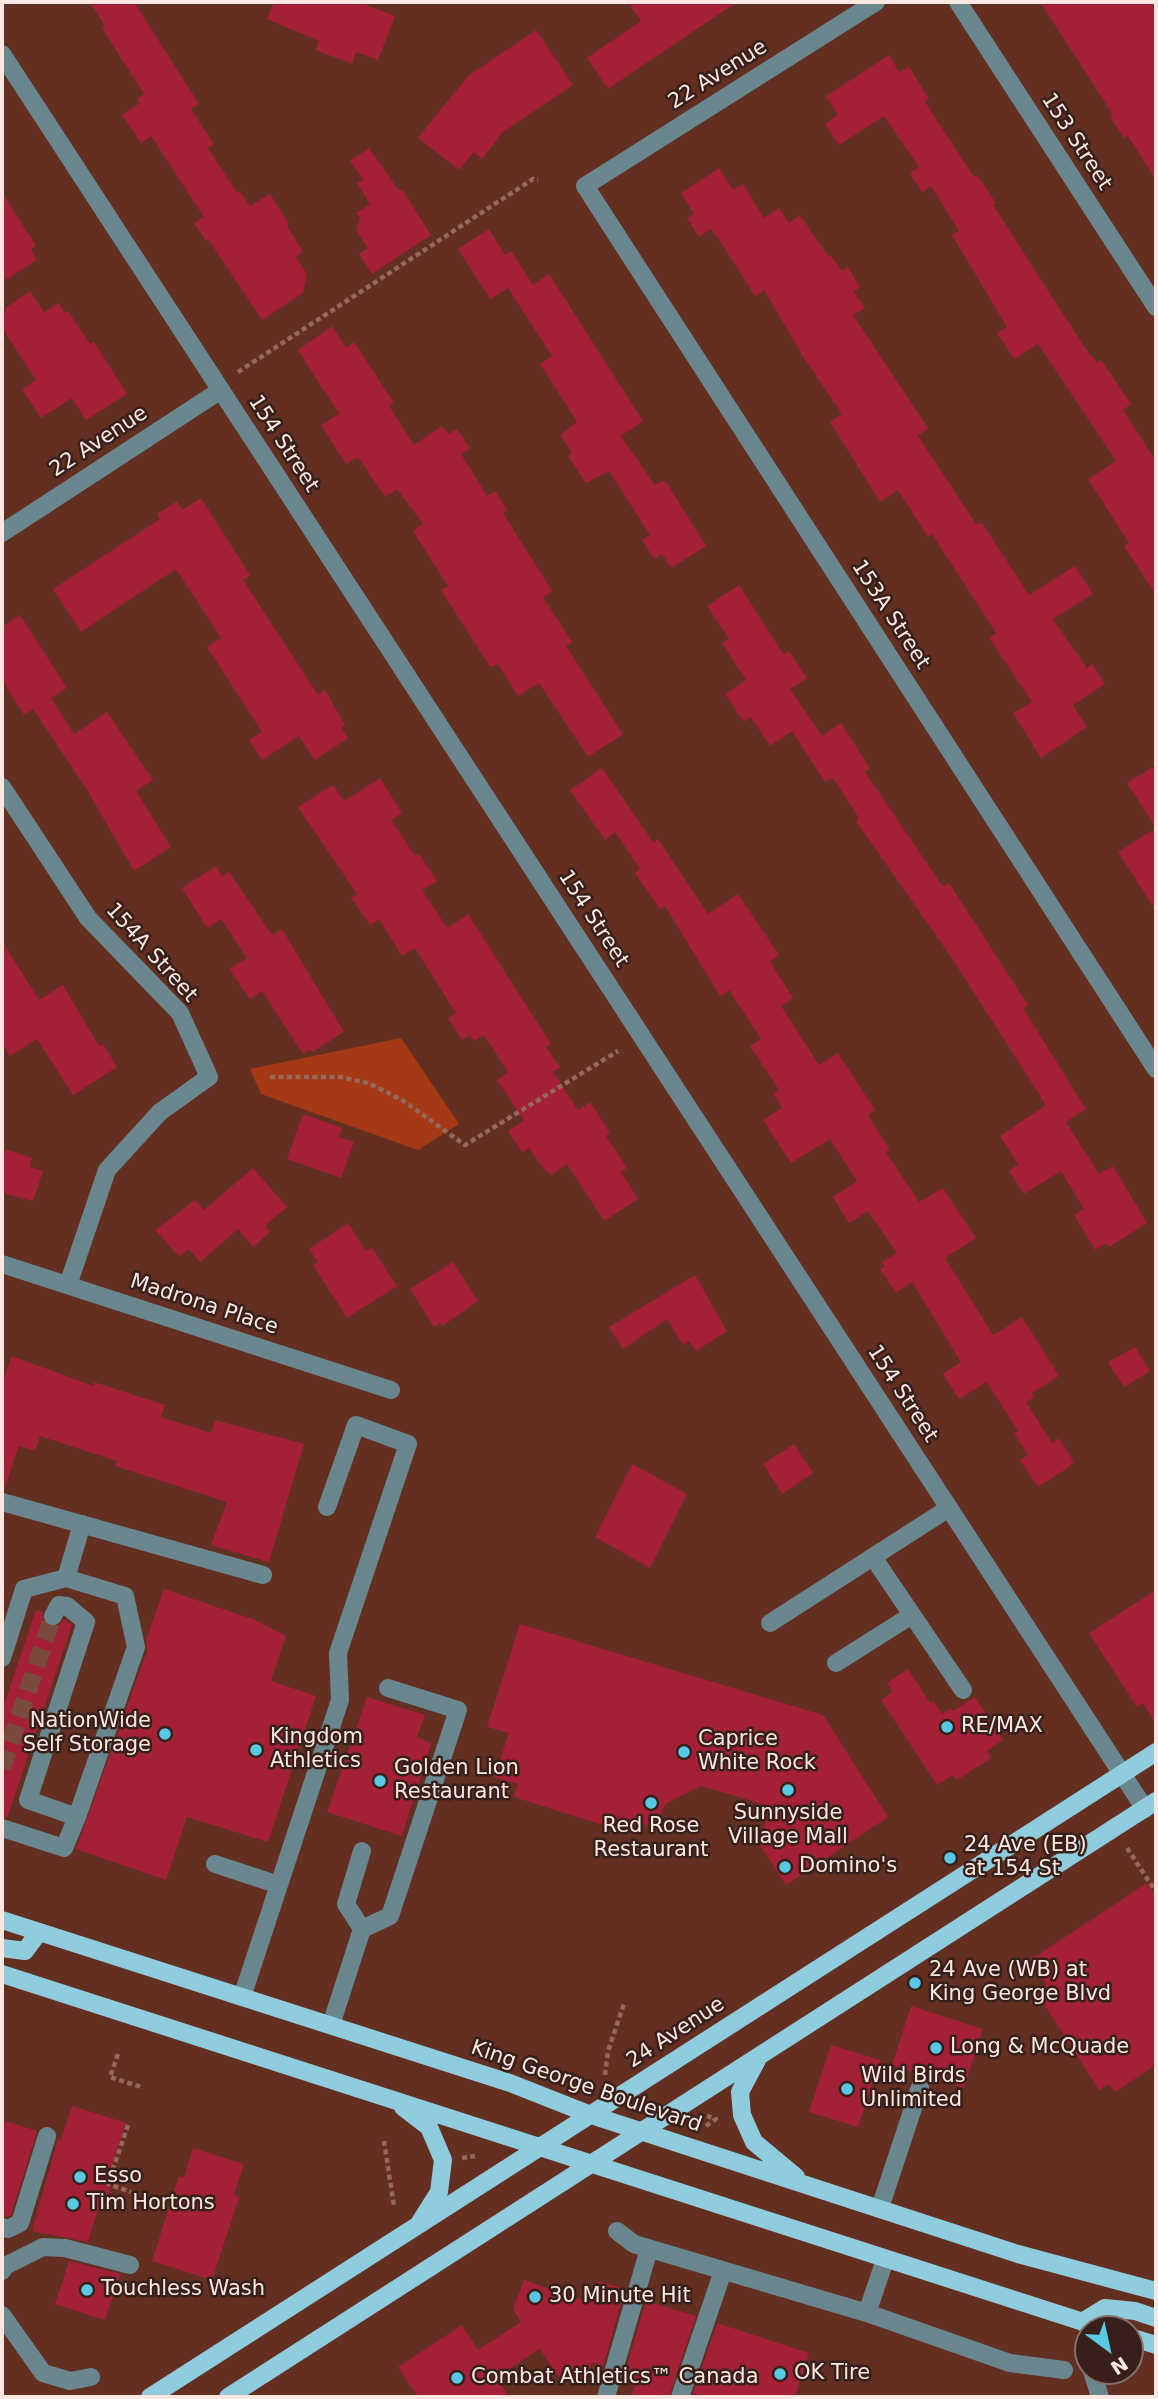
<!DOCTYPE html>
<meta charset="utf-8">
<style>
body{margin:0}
#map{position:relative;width:1158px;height:2399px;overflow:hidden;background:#632f20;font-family:"DejaVu Sans",sans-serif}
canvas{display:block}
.frame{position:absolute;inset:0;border:4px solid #fce7e1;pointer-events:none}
.north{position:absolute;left:1074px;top:2315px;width:70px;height:70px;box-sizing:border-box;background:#372019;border:2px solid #867069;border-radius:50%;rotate:147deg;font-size:19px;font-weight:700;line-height:28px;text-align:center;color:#fce7e1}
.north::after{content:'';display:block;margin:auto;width:24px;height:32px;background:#59c8e5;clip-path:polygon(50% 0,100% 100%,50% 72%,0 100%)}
</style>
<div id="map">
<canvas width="1158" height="2399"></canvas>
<div class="frame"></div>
<div class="north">N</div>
</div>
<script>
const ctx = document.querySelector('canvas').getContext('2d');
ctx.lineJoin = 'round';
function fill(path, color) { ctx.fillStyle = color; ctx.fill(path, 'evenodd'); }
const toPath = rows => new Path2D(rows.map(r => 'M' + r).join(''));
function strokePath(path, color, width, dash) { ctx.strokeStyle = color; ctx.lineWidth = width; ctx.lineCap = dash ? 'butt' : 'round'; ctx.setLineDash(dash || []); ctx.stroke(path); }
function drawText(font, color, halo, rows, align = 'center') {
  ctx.font = font + ' "DejaVu Sans",sans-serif'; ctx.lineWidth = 5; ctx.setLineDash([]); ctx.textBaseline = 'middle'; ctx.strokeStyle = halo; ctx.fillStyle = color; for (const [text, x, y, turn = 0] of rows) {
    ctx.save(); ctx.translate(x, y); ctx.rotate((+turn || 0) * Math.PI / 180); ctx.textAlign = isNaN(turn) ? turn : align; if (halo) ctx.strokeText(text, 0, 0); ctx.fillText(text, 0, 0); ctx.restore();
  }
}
fill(toPath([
 [401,1038,459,1124,418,1150,261,1094,250,1069]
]), '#a63915');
fill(toPath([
 [90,2,134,2,199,104,191,109,214,144,208,148,237,193,240,191,250,206,270,194,289,224,287,226,303,251,296,257,307,274,303,293,262,320,208,239,206,241,194,223,204,217,151,136,141,143,122,115,140,103,137,99,144,94,102,28,105,26],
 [274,2,358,2,395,16,378,60,356,52,352,64,316,50,319,41,267,19],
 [628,2,737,2,608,89,587,58,641,21],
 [1040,2,1156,2,1156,180,1128,136,1124,138,1110,117,1113,115],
 [536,30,573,85,503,132,482,159,474,152,459,170,418,138,468,76],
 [889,55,899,72,909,67,929,99,925,102,974,177,977,175,996,203,993,205,1085,348,1097,363,1101,360,1131,404,1123,410,1156,461,1156,595,1124,546,1129,543,1088,479,1116,461,1038,344,1014,359,997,333,1007,327,952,235,959,231,931,186,922,192,910,173,919,167,884,116,839,145,825,124,838,115,826,96],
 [369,148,399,191,402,189,431,235,372,274,359,254,368,248,356,230,360,218,356,213,370,204,357,183,363,180,350,161],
 [719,168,733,190,743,184,764,218,779,208,789,223,800,215,828,256,830,255,842,271,848,267,860,287,854,292,865,308,853,315,928,428,918,436,976,524,982,523,1029,595,1075,566,1093,594,1053,619,1087,668,1092,664,1105,684,1073,705,1087,727,1041,758,1013,713,1032,702,989,638,996,633,932,534,928,537,898,490,880,502,830,422,842,414,804,358,764,290,755,296,716,235,710,229,699,237,687,218,694,214,681,193],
 [2,192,36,246,31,249,37,260,2,282],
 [489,229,505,255,511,251,533,285,549,274,643,421,621,436,655,485,665,480,706,546,671,568,662,554,654,559,642,540,650,535,609,471,586,483,568,456,572,453,560,435,577,422,540,364,552,356,508,288,490,299,458,249],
 [30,291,44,312,59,303,65,313,68,311,90,344,94,342,127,394,86,420,72,398,41,418,22,389,36,380,2,328,2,310],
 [332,326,346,348,354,342,394,403,389,406,414,445,442,426,448,434,457,429,470,448,461,454,487,496,495,491,507,510,503,513,552,591,543,597,572,642,566,646,623,734,588,757,539,683,518,696,498,664,490,667,441,590,448,586,413,531,423,524,397,489,385,497,358,457,346,464,321,425,339,414,298,350],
 [201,498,250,575,243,580,318,695,325,690,345,725,341,728,348,738,315,760,299,736,262,760,249,740,262,732,207,647,221,638,176,569,81,632,53,589,160,519,157,514,177,501,182,510],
 [739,585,784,655,789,651,807,678,790,689,822,736,841,723,870,768,865,772,943,887,949,883,1028,1005,1023,1008,1086,1109,1066,1122,1099,1174,1113,1166,1147,1223,1109,1247,1106,1243,1095,1250,1074,1215,1084,1209,1061,1171,1024,1194,1009,1171,1018,1164,1000,1136,1046,1105,951,957,856,821,859,818,833,778,825,782,792,731,770,746,751,717,744,722,725,694,746,680,722,643,729,639,707,606],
 [20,615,67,688,51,698,74,734,107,712,153,780,136,791,171,847,134,871,87,790,33,709,24,715,2,680,2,627],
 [1156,765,1156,911,1118,852,1156,828,1127,783],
 [602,768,653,842,658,839,708,914,738,894,779,955,770,962,793,998,781,1006,819,1065,838,1053,875,1110,868,1115,890,1150,886,1152,919,1202,943,1188,976,1238,945,1258,993,1335,1022,1317,1059,1376,1032,1393,1034,1397,1026,1402,1052,1443,1059,1438,1074,1462,1066,1469,1038,1487,1020,1460,1028,1455,1014,1434,1018,1431,987,1382,959,1399,943,1374,961,1362,912,1282,896,1293,880,1269,885,1266,882,1262,897,1253,868,1211,849,1223,833,1197,857,1181,830,1139,791,1163,763,1120,782,1108,773,1093,779,1090,750,1046,761,1039,729,990,720,996,665,906,660,909,635,873,640,869,615,832,605,840,570,790],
 [380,778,402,813,391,820,415,856,419,854,437,881,422,890,447,928,468,914,551,1044,546,1047,560,1067,553,1072,578,1110,590,1102,610,1133,606,1136,627,1168,621,1172,638,1199,604,1221,567,1164,551,1175,548,1171,546,1172,529,1148,522,1152,508,1131,524,1120,497,1080,508,1072,484,1035,474,1041,470,1035,462,1040,448,1018,456,1013,415,948,402,956,379,919,370,925,351,898,357,894,298,807,333,785,344,801],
 [216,866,222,876,229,872,272,935,282,929,344,1032,312,1052,310,1049,303,1054,262,991,250,999,229,969,247,958,221,919,207,928,182,888],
 [2,941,39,1000,63,985,99,1046,103,1044,117,1067,73,1095,37,1039,10,1056,2,1044],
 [303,1114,342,1128,339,1137,354,1142,341,1178,287,1159],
 [2,1148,32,1158,30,1167,43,1171,33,1201,2,1193],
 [253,1168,287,1207,265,1226,270,1232,253,1247,238,1229,200,1262,189,1249,180,1256,175,1252,155,1230,195,1200,204,1210],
 [348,1223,366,1251,372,1248,397,1286,347,1318,313,1265,318,1262,309,1249],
 [453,1262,478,1301,442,1326,440,1323,434,1327,410,1289],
 [695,1275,727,1331,696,1351,689,1341,683,1345,667,1319,623,1349,609,1327],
 [1135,1347,1150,1371,1124,1387,1108,1362],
 [12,1356,93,1386,94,1382,165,1405,161,1417,211,1433,215,1420,304,1444,269,1562,211,1545,227,1502,115,1466,117,1461,40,1436,35,1451,19,1446,5,1487,2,1486,2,1383],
 [794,1444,813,1473,782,1494,763,1464],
 [632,1464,687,1494,650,1568,595,1537],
 [164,1589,255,1620,286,1636,271,1681,316,1696,268,1842,187,1817,166,1880,76,1849,147,1651,146,1640],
 [1156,1590,1156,1724,1143,1703,1137,1707,1089,1633],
 [36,1610,43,1612,43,1621,48,1626,58,1626,64,1619,72,1625,7,1818,2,1817,2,1710],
 [520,1624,823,1715,888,1817,786,1885,760,1845,766,1818,756,1802,701,1786,665,1804,657,1828,633,1821,628,1833,514,1797,518,1784,494,1777,509,1733,487,1727],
 [908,1669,930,1703,933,1701,942,1714,951,1708,953,1711,975,1697,1003,1740,987,1751,991,1758,957,1780,953,1775,937,1785,881,1700,893,1692,887,1683],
 [367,1697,425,1715,417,1737,431,1743,402,1836,327,1812],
 [1147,1883,1156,1897,1156,2065,1115,2092,1109,2084,1099,2090,1035,1990,1046,1984,1030,1960],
 [911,2006,983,2029,964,2088,892,2065],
 [831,2045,880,2060,858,2127,809,2112],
 [72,2106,126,2123,112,2165,117,2167,104,2208,99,2207,88,2242,32,2231,58,2139,61,2140],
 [2,2120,37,2131,11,2215,7,2217,2,2216],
 [193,2148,244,2164,234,2195,239,2198,212,2280,152,2261,179,2176,184,2178],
 [69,2261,120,2274,105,2320,55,2304],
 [524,2280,591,2303,599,2281,625,2289,603,2367,592,2362,585,2384,557,2375,540,2349,496,2377,509,2397,418,2397,398,2367,462,2325,478,2350,521,2322,513,2309],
 [646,2301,696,2316,669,2397,631,2397,637,2380,624,2375],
 [717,2323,809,2353,795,2397,692,2397]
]), '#a42037');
strokePath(toPath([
 [2,1768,53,1616]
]), '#7a4b3d', 18, [18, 9]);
strokePath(toPath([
 [238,372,533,179,538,180],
 [270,1077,340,1077,368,1083,402,1100,465,1145,618,1051],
 [1127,1848,1156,1892],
 [118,2054,110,2077,141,2087],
 [605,2075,608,2051,624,2004],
 [128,2125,108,2184,131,2192],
 [706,2126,716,2119,707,2116],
 [384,2141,394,2206],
 [462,2158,475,2156]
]), '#946a5d', 4.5, [5, 3.5]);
strokePath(toPath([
 [876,2,585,186,1156,1069],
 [958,2,1156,307],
 [2,54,1145,1809],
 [2,533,221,390],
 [2,787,88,918,180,1013,209,1077,160,1112,107,1170,68,1285],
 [2,1264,391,1390],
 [2,1502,263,1575],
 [873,1557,963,1690],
 [66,1578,125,1596,136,1647,77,1817],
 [770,1623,949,1508],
 [2,1658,24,1589,66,1578,82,1524],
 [836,1663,912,1615],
 [2,1828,64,1848,77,1817,28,1800,86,1622,67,1606,59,1605,53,1616],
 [215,1864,279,1885],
 [362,1929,390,1916,458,1710,388,1688],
 [242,1997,340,1700,338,1653,408,1444,356,1425,327,1507],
 [331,2025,362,1929,346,1904,362,1851],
 [880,2208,920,2087],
 [2,2227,8,2229,20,2223,47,2136],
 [617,2231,634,2244,867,2313,1010,2363,1064,2370],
 [2,2271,5,2266,43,2247,65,2248,130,2265],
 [867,2313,885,2260],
 [2,2315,43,2373,70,2381,91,2377],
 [1092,2371,1100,2397],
 [606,2397,649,2249],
 [680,2397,723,2271]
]), '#6a8790', 18);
strokePath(toPath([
 [2,1920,510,2083,591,2115,1018,2254,1156,2291],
 [2,1948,25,1951,39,1932],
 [2,1974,1105,2329],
 [757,2060,740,2092,742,2115,754,2142,796,2177],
 [403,2107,429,2127,443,2160,439,2192,420,2222],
 [1082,2322,1105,2308,1135,2311,1156,2318],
 [1130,2337,1156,2345],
 [150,2397,1156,1752],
 [228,2397,1156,1801]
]), '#8fcdde', 18);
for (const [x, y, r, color] of [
 [947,1727,7,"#59c8e5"],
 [165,1734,7,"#59c8e5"],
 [256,1750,7,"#59c8e5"],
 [684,1752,7,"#59c8e5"],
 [380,1781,7,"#59c8e5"],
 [788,1790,7,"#59c8e5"],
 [651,1803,7,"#59c8e5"],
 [950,1858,7,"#59c8e5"],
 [785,1867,7,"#59c8e5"],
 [915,1983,7,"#59c8e5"],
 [936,2048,7,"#59c8e5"],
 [847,2089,7,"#59c8e5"],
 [80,2177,7,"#59c8e5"],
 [73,2204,7,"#59c8e5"],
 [87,2290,7,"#59c8e5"],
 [535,2297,7,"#59c8e5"],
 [780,2374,7,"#59c8e5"],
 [457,2378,7,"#59c8e5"]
]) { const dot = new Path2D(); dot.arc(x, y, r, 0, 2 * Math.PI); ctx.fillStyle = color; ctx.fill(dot); strokePath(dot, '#372019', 2.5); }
drawText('21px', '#fce7e1', '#372019', [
 ["22 Avenue",718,75,-32],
 ["153 Street",1076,142,57],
 ["22 Avenue",99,442,-33],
 ["154 Street",283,444,57],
 ["153A Street",890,615,57],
 ["154 Street",593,919,57],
 ["154A Street",151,953,48],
 ["Madrona Place",204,1305,18],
 ["154 Street",902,1394,57],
 ["24 Avenue",676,2033,-33],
 ["King George Boulevard",586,2087,19]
]);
drawText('21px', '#fce7e1', '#372019', [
 ["NationWide",151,1722,"right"],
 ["Self Storage",151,1746,"right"],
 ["RE/MAX",961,1727],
 ["Kingdom",270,1738],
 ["Athletics",270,1762],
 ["Caprice",698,1740],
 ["White Rock",698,1764],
 ["Golden Lion",394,1769],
 ["Restaurant",394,1793],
 ["Sunnyside",788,1814,"center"],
 ["Village Mall",788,1838,"center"],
 ["Red Rose",651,1827,"center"],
 ["Restaurant",651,1851,"center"],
 ["24 Ave (EB)",964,1846],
 ["at 154 St",964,1870],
 ["Domino's",799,1867],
 ["24 Ave (WB) at",929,1971],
 ["King George Blvd",929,1995],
 ["Long & McQuade",950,2048],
 ["Wild Birds",861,2077],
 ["Unlimited",861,2101],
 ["Esso",94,2177],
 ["Tim Hortons",87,2204],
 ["Touchless Wash",101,2290],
 ["30 Minute Hit",549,2297],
 ["OK Tire",794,2374],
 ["Combat Athletics™ Canada",471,2378]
], 'left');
</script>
